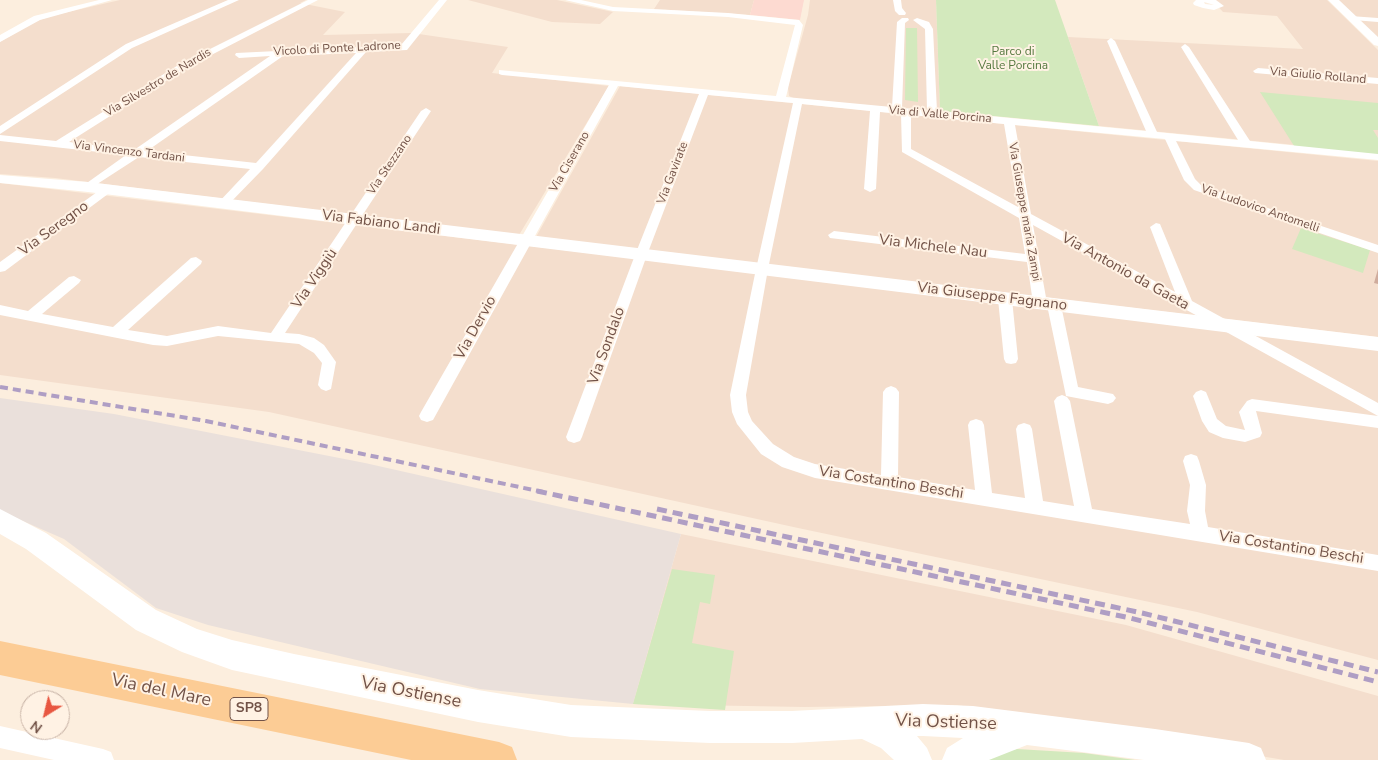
<!DOCTYPE html>
<meta charset="utf-8">
<style>
body{margin:0}
#map{position:relative;width:1378px;height:760px;overflow:hidden;background:#fceede;font-family:"Nunito Sans",sans-serif}
canvas{display:block}
.north{position:absolute;left:20px;top:690px;width:50px;height:50px;box-sizing:border-box;background:#fff2e4;border:1px solid #c7b2a5;border-radius:50%;rotate:216deg;font-size:14px;font-weight:700;line-height:20px;text-align:center;color:#725247}
.north::after{content:'';display:block;margin:auto;width:18px;height:22px;background:#e85741;clip-path:polygon(50% 0,100% 100%,50% 72%,0 100%)}
</style>
<div id="map">
<canvas width="1378" height="760"></canvas>
<div class="north">N</div>
</div>
<script>
const ctx = document.querySelector('canvas').getContext('2d');
ctx.lineJoin = 'round';
function fill(path, color) { ctx.fillStyle = color; ctx.fill(path, 'evenodd'); }
const toPath = rows => new Path2D(rows.map(r => 'M' + r).join(''));
function strokePath(path, color, width, dash) { ctx.strokeStyle = color; ctx.lineWidth = width; ctx.lineCap = dash ? 'butt' : 'round'; ctx.setLineDash(dash || []); ctx.stroke(path); }
function drawText(font, color, halo, rows, align = 'center') {
  ctx.font = font + ' "Nunito Sans",sans-serif'; ctx.lineWidth = 4; ctx.setLineDash([]); ctx.textBaseline = 'middle'; ctx.strokeStyle = halo; ctx.fillStyle = color; for (const [text, x, y, turn = 0] of rows) {
    ctx.save(); ctx.translate(x, y); ctx.rotate((+turn || 0) * Math.PI / 180); ctx.textAlign = isNaN(turn) ? turn : align; if (halo) ctx.strokeText(text, 0, 0); ctx.fillText(text, 0, 0); ctx.restore();
  }
}
fill(toPath([
 [120,0,306,0,300,3,345,12,323,35,412,33,508,47,492,73,609,86,519,235,55,178,0,174,0,42,36,21,55,15],
 [468,0,557,0,613,12,600,24,552,22],
 [660,0,754,0,750,15,654,9],
 [810,0,936,0,940,111,920,111,795,99,789,96,788,87,808,15],
 [1212,0,1327,0,1378,50,1378,153,1099,126,1068,37,1303,49,1277,16,1223,12],
 [1330,0,1378,0,1378,45],
 [620,86,1378,161,1378,337,536,237],
 [0,183,1378,347,1378,660,1197,612,798,528,269,412,0,375],
 [681,534,1126,625,1378,696,1378,760,1284,760,957,705,804,707,633,704]
]), '#f4decd');
fill(toPath([
 [754,0,804,0,800,20,750,15]
]), '#fddad1');
fill(toPath([
 [0,398,114,414,365,463,681,534,633,704,480,689,208,625,156,608,64,539,0,511]
]), '#eae0db');
fill(toPath([
 [936,0,1055,0,1099,126,940,111],
 [906,28,917,28,918,102,905,100],
 [1260,92,1378,103,1378,130,1373,130,1378,138,1378,157,1296,149],
 [1301,228,1370,250,1363,273,1292,249],
 [672,569,715,575,710,604,700,602,692,643,734,651,725,710,633,704],
 [1017,749,1084,753,1135,760,981,760,990,753]
]), '#d3e9bd');
fill(toPath([
 [99,0,112,0,40,20,0,42,0,35,34,16,99,0],
 [228,0,239,0,132,48,0,134,0,126,126,44,228,0],
 [308,0,318,0,186,68,69,142,134,150,270,56,239,58,235,55,236,53,401,45,439,0,447,0,407,50,366,52,263,169,227,206,219,206,217,204,250,169,139,157,88,190,82,187,84,185,126,155,0,141,0,135,56,141,180,64,308,0],
 [356,53,256,163,147,151,283,56,356,53],
 [565,0,581,0,613,7,728,13,799,20,803,25,786,97,892,107,897,22,902,18,908,18,909,20,905,23,902,108,927,110,925,29,913,20,917,18,929,22,933,29,937,111,1146,131,1107,41,1111,38,1115,41,1157,132,1238,140,1181,47,1185,44,1189,47,1250,141,1378,154,1378,160,1176,141,1195,179,1202,186,1378,245,1378,253,1194,190,1184,180,1165,139,1015,125,1031,214,1175,292,1150,227,1156,223,1160,224,1192,301,1378,403,1378,416,1033,225,1047,303,1045,306,1040,307,1035,306,1033,303,1027,262,830,238,828,235,834,231,1025,254,1019,218,902,152,901,114,880,112,876,189,870,192,864,189,870,111,802,104,768,269,746,395,748,412,752,421,773,444,794,457,815,464,881,475,883,392,886,388,891,386,896,388,899,392,898,477,975,490,968,425,970,421,976,419,982,421,984,425,992,493,1025,498,1016,429,1018,425,1024,423,1030,425,1032,429,1043,501,1074,506,1054,401,1057,397,1062,395,1067,397,1070,401,1092,509,1190,524,1187,511,1190,485,1183,461,1185,456,1191,454,1197,456,1199,461,1206,485,1205,511,1208,527,1378,555,1378,571,815,478,782,467,761,454,737,424,732,412,730,395,756,269,793,103,708,95,647,255,582,437,580,441,574,443,568,441,566,437,635,255,699,94,618,86,433,420,427,422,421,420,419,416,421,412,609,85,502,75,499,74,499,70,776,96,795,25,728,17,613,11,565,0],
 [911,115,1004,124,1018,207,911,149,911,115],
 [893,0,901,0,902,8,906,13,905,15,899,15,895,11,893,0],
 [1196,0,1216,0,1224,6,1214,10,1203,8,1194,5,1193,3,1196,0],
 [1204,2,1211,4,1214,5,1205,4,1204,2],
 [1350,16,1378,18,1378,22,1353,20,1349,18,1350,16],
 [1258,68,1378,78,1378,84,1255,73,1253,71,1258,68],
 [426,108,431,111,285,333,299,334,314,338,324,345,336,362,331,389,326,391,321,389,318,385,322,363,314,353,299,344,218,336,167,346,153,345,0,315,0,305,28,311,69,277,74,276,81,280,79,283,42,314,113,327,191,258,196,257,202,261,201,264,128,330,167,336,218,326,271,333,421,111,426,108],
 [108,186,112,187,114,189,112,191,5,271,0,272,0,262,104,187,108,186],
 [1005,295,1010,296,1012,299,1018,359,1016,363,1011,364,1006,363,1004,359,998,299,1000,296,1005,295],
 [1054,300,1059,302,1061,305,1078,387,1113,394,1116,398,1113,402,1108,404,1066,396,1047,305,1049,302,1054,300],
 [1201,390,1206,392,1217,419,1226,426,1245,430,1239,412,1247,401,1252,399,1378,416,1378,428,1256,411,1262,433,1260,437,1245,442,1223,438,1209,432,1202,421,1193,396,1196,392,1201,390],
 [0,726,103,749,111,752,114,760,54,760,0,748,0,726]
]), '#fff');
fill(toPath([
 [1328,0,1339,0,1378,37,1378,46,1374,45,1328,0],
 [0,175,88,182,1378,337,1378,351,88,192,0,183,0,175]
]), '#fff');
fill(toPath([
 [0,509,46,533,156,610,197,629,232,640,294,654,478,690,571,705,710,711,792,711,923,704,973,706,1155,729,1249,743,1261,748,1266,760,1144,760,1027,745,989,760,942,760,947,748,963,738,923,736,917,736,927,748,932,760,894,760,881,748,862,739,792,743,710,743,571,737,478,722,232,670,182,652,136,630,26,549,0,534,0,509]
]), '#fff');
fill(toPath([
 [0,641,499,742,512,747,517,760,411,760,0,675,0,641]
]), '#fccc95');
strokePath(toPath([
 [0,387,206,421,543,492]
]), '#af9ec4', 4, [8, 5]);
strokePath(toPath([
 [537,491,1130,618,1378,682],
 [657,509,1142,613,1378,672]
]), '#af9ec4', 5, [10, 6]);
fill(toPath([
 [1378,269,1378,284,1374,283]
]), '#cfac9d');
drawText('12px', '#725247', '#fff2e4', [
 ["Vicolo di Ponte Ladrone",337,49,-3],
 ["Via Giulio Rolland",1318,76,5],
 ["Via Silvestro de Nardis",158,83,-31],
 ["Via di Valle Porcina",940,115,5],
 ["Via Vincenzo Tardani",129,152,7],
 ["Via Ciserano",570,162,-60],
 ["Via Stezzano",390,165,-56],
 ["Via Gavirate",673,173,-69],
 ["Via Ludovico Antomelli",1260,209,19],
 ["Via Giuseppe maria Zampi",1024,212,80]
]);
drawText('12px', '#55783f', '#fff2e4', [
 ["Parco di",1013,52],
 ["Valle Porcina",1013,66]
]);
for (const [x, y, w] of [
 [249,709,38]
]) { const box = new Path2D(); box.roundRect(x - w / 2, y - 11.5, w, 23, 4); ctx.fillStyle = '#fff2e4'; ctx.fill(box); strokePath(box, '#725247', 1); }
drawText('bold 14px', '#725247', null, [
 ["SP8",249,709]
]);
drawText('15px', '#725247', '#fff2e4', [
 ["Via Fabiano Landi",381,223,7],
 ["Via Seregno",54,229,-36],
 ["Via Michele Nau",933,247,7],
 ["Via Antonio da Gaeta",1125,272,29],
 ["Via Viggiù",315,279,-56],
 ["Via Giuseppe Fagnano",992,297,7],
 ["Via Dervio",476,328,-61],
 ["Via Sondalo",607,346,-70],
 ["Via Costantino Beschi",891,483,9],
 ["Via Costantino Beschi",1291,548,9]
]);
drawText('18px', '#725247', '#fff2e4', [
 ["Via del Mare",161,691,12],
 ["Via Ostiense",411,693,11],
 ["Via Ostiense",946,723,2]
]);
</script>
